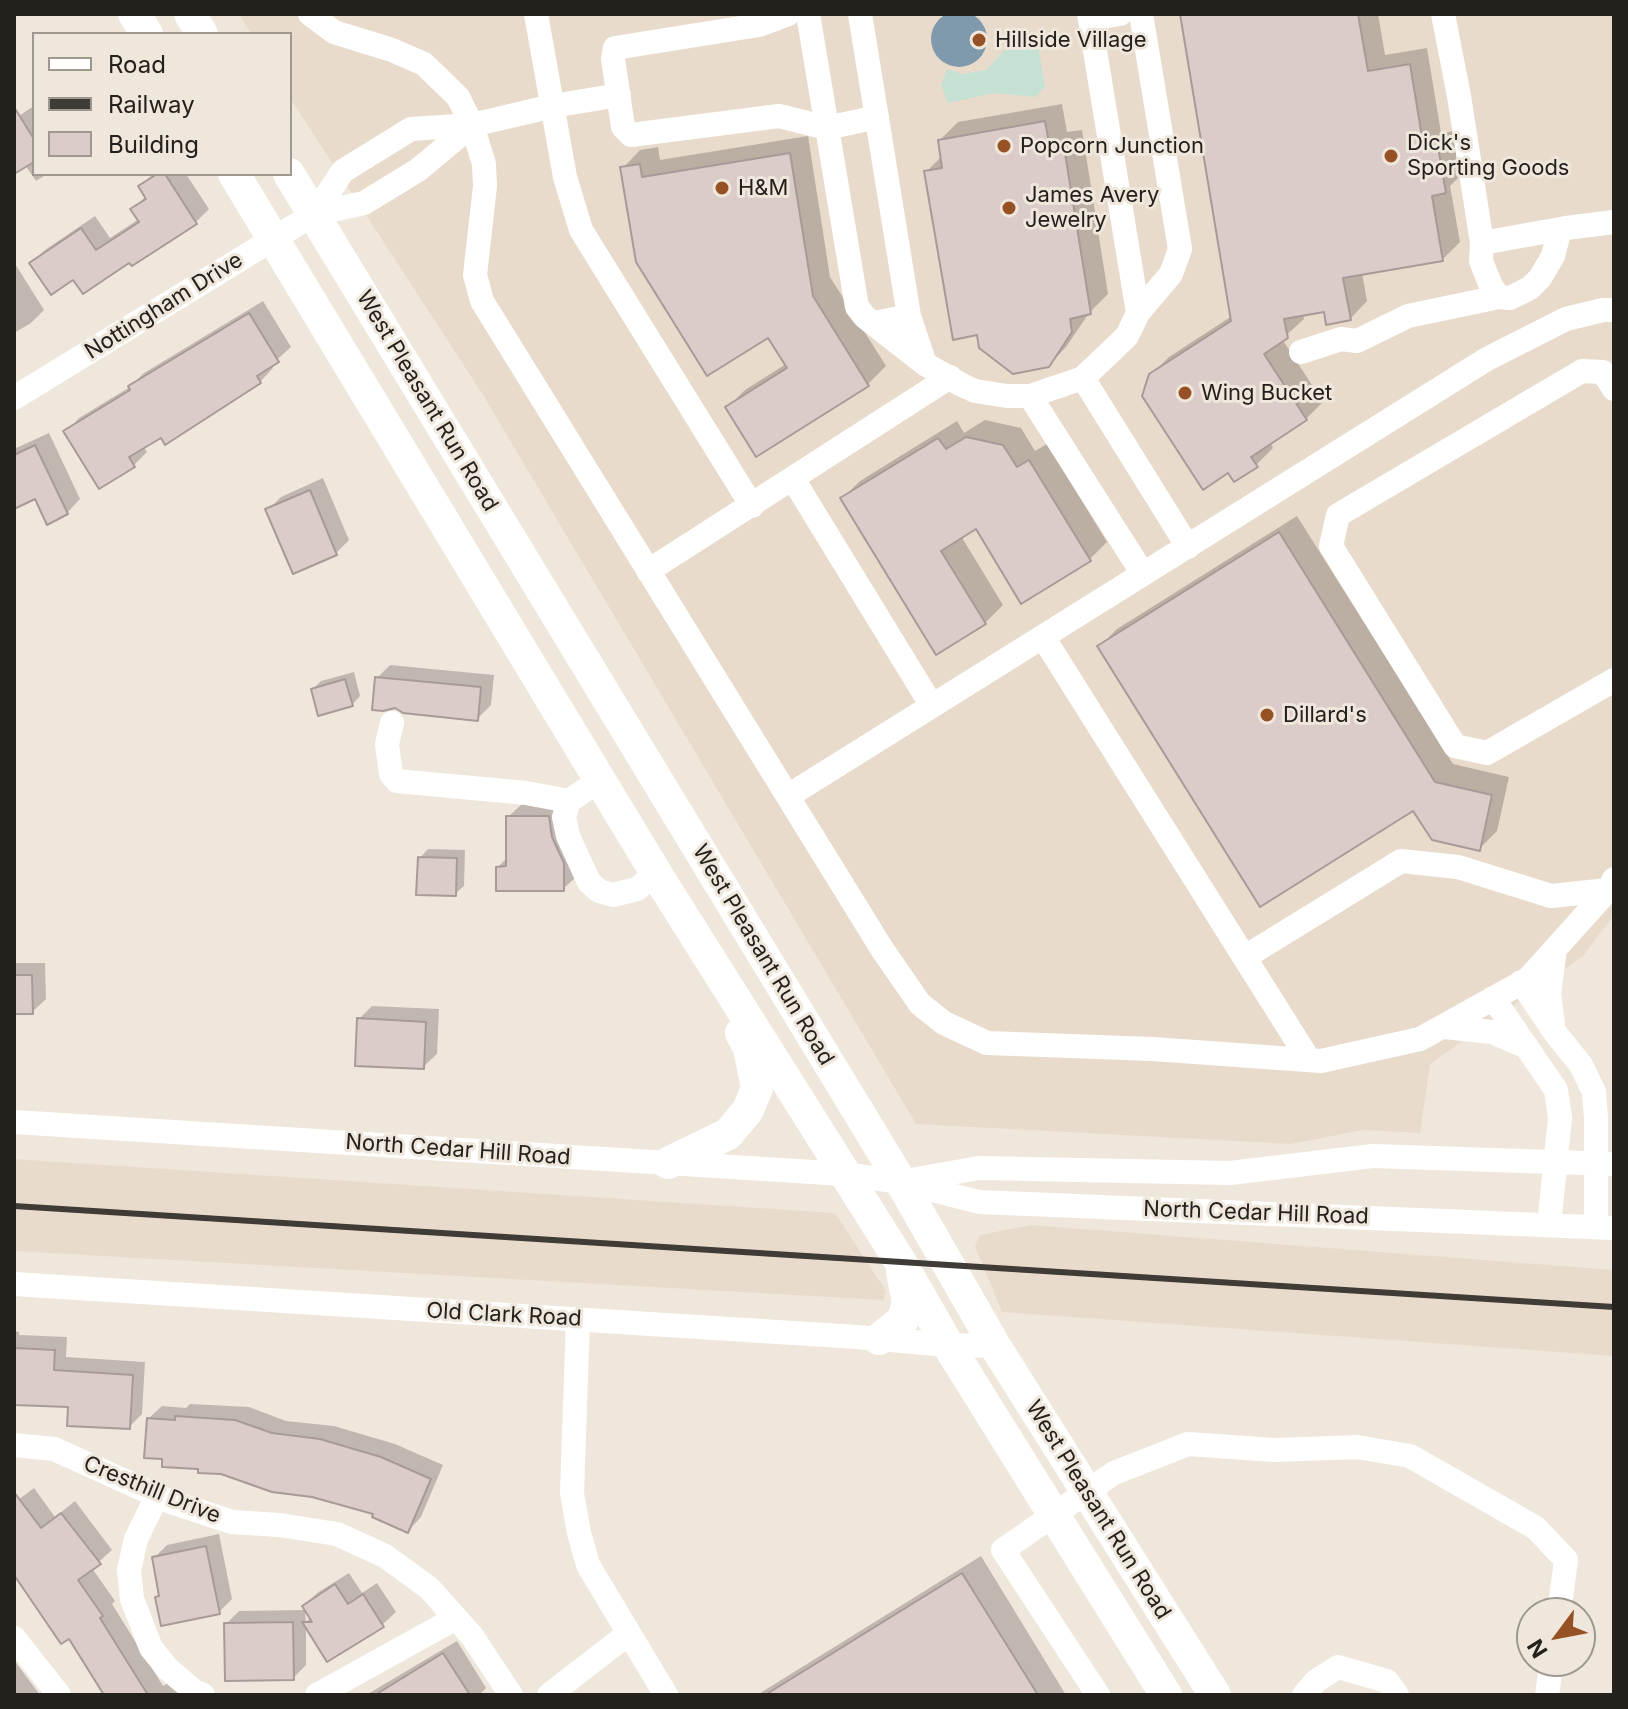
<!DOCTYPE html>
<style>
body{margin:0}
#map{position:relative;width:1628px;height:1709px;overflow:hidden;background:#f0e7dc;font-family:Inter,sans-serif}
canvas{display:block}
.frame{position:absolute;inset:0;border:16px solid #24211d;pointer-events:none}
.legend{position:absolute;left:32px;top:32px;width:260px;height:144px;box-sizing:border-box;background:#f0e7dc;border:2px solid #9e9890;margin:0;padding:10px 14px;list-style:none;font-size:24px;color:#24211d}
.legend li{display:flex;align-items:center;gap:16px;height:40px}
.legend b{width:40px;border:2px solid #9e9890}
.north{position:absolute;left:1516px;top:1597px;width:80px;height:80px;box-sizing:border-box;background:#f0e7dc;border:2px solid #9e9890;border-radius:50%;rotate:238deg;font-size:22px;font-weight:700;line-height:32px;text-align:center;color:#24211d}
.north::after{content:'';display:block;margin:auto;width:28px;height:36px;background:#965225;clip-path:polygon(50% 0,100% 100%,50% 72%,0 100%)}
</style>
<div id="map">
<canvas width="1628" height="1709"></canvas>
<div class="frame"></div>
<ul class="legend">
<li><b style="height:10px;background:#fff"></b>Road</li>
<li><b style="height:10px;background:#3f3b36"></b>Railway</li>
<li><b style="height:22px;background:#dbccc9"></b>Building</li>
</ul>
<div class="north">N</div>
</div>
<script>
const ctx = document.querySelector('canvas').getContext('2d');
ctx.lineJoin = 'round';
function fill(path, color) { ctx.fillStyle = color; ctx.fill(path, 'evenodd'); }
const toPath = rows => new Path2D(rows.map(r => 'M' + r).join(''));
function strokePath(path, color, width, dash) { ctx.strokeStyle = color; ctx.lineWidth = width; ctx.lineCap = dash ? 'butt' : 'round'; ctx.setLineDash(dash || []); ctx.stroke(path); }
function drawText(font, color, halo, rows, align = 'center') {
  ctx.font = font + ' Inter,sans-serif'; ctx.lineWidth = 6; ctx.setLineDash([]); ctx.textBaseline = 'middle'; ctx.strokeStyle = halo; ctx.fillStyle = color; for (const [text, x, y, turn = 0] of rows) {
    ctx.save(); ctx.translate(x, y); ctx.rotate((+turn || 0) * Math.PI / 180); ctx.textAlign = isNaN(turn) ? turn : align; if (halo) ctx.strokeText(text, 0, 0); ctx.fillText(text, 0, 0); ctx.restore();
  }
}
fill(toPath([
 [239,14,1614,14,1614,915,1583,956,1430,1064,1420,1133,1363,1130,1291,1144,916,1124,483,395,290,98,290,34,251,34],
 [14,1159,835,1213,886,1291,883,1300,14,1251],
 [1031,1225,1614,1270,1614,1356,1002,1312,975,1246,980,1235]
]), '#e9dbcb');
fill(toPath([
 [1038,46,1045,87,1036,97,994,93,948,103,941,85,947,69,963,74,986,70,1008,47]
]), '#c5e1d3');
fill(toPath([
 '931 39a28 28 0 1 1 56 0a28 28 0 1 1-56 0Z'
]), '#7f9aad');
fill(toPath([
 [1182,14,1378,14,1385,55,1427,48,1441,133,1455,131,1462,174,1450,186,1460,242,1442,260,1362,273,1367,301,1350,319,1325,309,1303,313,1304,319,1282,339,1323,402,1306,419,1270,442,1273,448,1256,465,1151,375,1169,357,1232,316],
 [1062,104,1067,132,1082,130,1108,294,1089,313,1066,347,1048,366,979,333,927,171,942,156,940,140,958,122],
 [34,106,34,174,47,174,36,181,25,165,14,172,14,119],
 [808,136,830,277,886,366,868,384,756,454,727,408,745,390,786,364,768,335,623,168,640,150,658,147,660,160],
 [153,174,186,174,209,209,196,222,132,264,130,260,74,277,32,263,45,250,95,216,110,238,139,219,133,209,146,196,140,187],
 [14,262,44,310,31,323,14,333],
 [263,301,291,347,271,365,273,368,260,382,143,446,147,452,134,465,66,432,79,418,130,387,144,373],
 [985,420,1021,428,1035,451,1047,444,1107,542,1089,560,976,526,961,536,1003,605,985,623,842,499,860,481,957,421,964,433],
 [49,433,80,499,67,513,36,496,14,507,14,449],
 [323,478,349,540,336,553,268,510,281,497],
 [1297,516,1453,764,1509,777,1497,831,1479,849,1414,808,1099,647,1117,629],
 [390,665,494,675,491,705,477,719,377,678],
 [354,672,360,696,352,705,313,689,321,681],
 [562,803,577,876,563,889,498,867,508,857,508,817,522,804],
 [428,849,465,850,464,886,455,894,420,858],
 [14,963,45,963,46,999,32,1012,14,1012],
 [372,1006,439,1009,437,1054,423,1067,359,1019],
 [14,1331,19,1332,19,1335,67,1337,66,1357,145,1362,142,1414,129,1427,70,1406,14,1403],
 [190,1404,249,1407,286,1421,334,1426,395,1444,443,1465,421,1517,408,1531,376,1513,164,1457,148,1419,162,1406,186,1408],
 [34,1488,55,1517,75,1501,112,1550,92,1568,115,1601,112,1604,163,1686,178,1677,189,1695,108,1695,69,1636,14,1572,14,1503],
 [219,1534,232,1599,219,1612,161,1594,154,1558,167,1545],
 [981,1556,1066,1695,757,1695],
 [349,1573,362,1593,377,1583,396,1612,382,1625,306,1624,306,1665,293,1678,226,1624,239,1611,305,1610,306,1622,311,1617,304,1606,317,1593],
 [457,1641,486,1688,479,1695,366,1695],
 [14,1660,40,1695,14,1695]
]), '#0003');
const building = toPath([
 [1180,14,1358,14,1368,71,1410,64,1424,149,1438,147,1446,193,1432,196,1443,261,1343,278,1351,320,1326,325,1324,312,1284,319,1288,338,1264,354,1307,420,1251,457,1258,467,1234,482,1228,473,1203,490,1142,396,1149,374,1231,321,1180,14],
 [14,107,34,139,34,162,14,174,14,107],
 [1045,121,1050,149,1064,147,1091,314,1070,319,1072,332,1049,367,1013,374,979,348,977,335,953,340,924,171,942,168,938,140,1045,121],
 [790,153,813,296,869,386,756,457,725,407,787,368,768,338,707,376,636,262,620,167,640,164,642,177,790,153],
 [157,174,165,174,197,224,132,266,129,263,83,294,73,280,51,295,29,263,81,228,96,250,139,222,130,209,146,199,138,186,157,174],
 [249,313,279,362,257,376,261,383,165,445,161,438,129,457,135,467,99,489,63,431,130,390,128,386,249,313],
 [966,437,1003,445,1017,467,1029,460,1091,561,1021,604,976,529,941,551,986,624,936,655,840,498,938,438,946,449,966,437],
 [35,445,68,514,47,525,35,499,14,509,14,455,35,445],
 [310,490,337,555,293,574,265,509,310,490],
 [1279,532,1435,782,1492,795,1480,851,1432,840,1413,811,1260,907,1097,646,1279,532],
 [375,677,481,687,478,721,403,713,395,708,383,711,372,710,375,677],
 [345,679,353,706,318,716,311,689,345,679],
 [506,816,549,816,552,837,564,863,564,891,496,891,496,867,506,866,506,816],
 [418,857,457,858,456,896,416,895,418,857],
 [14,975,32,975,33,1014,14,1014,14,975],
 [357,1018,426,1022,424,1069,355,1066,357,1018],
 [15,1348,55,1350,54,1370,133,1375,130,1429,67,1426,68,1407,14,1405,15,1348],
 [175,1416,235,1420,272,1433,320,1439,381,1457,431,1479,408,1533,372,1517,373,1514,312,1497,272,1492,221,1474,198,1473,198,1469,162,1467,162,1459,144,1458,147,1418,175,1420,175,1416],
 [14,1492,41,1528,61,1513,101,1564,78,1580,103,1616,100,1618,148,1695,104,1695,69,1639,61,1644,14,1575,14,1492],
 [206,1546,220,1614,161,1626,155,1597,159,1596,152,1557,206,1546],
 [962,1573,1038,1695,765,1695,962,1573],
 [335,1584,348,1604,363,1594,384,1627,327,1662,302,1622,312,1622,302,1606,335,1584],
 [293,1622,294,1680,225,1681,224,1623,293,1622],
 [443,1653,470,1695,375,1695,443,1653]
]);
fill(building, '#dbccc9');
strokePath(building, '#a89a98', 2);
strokePath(toPath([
 [310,14,334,32,392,50,424,64,458,97,472,125,484,164,485,186,475,275,482,301,882,949,920,1004,944,1023,987,1043,1153,1049,1321,1061,1420,1039,1528,979,1608,890,1614,879],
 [536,14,565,177,581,230,752,506],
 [788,14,759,25,615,48,613,59,623,127,631,135,779,116,827,128,877,117],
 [808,14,857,307,865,317,874,323,909,316],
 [860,14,909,316,925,364],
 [1089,14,1138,313],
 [1443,14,1459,96,1482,243,1566,228,1614,222],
 [1090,19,1120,14],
 [314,214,343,171,411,129,472,125,553,106,619,95],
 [1482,243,1481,261,1491,286,1499,297,1510,298,1530,288,1540,278,1553,256,1560,229],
 [865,317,925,364,960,384,975,391,1007,396,1030,396,1083,378,1127,336,1138,313,1171,274,1180,249,1141,14],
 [1301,352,1341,339,1357,341,1408,316,1499,297],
 [1083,378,1188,547],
 [1614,389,1603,372,1582,371,1338,515,1331,546,1455,746,1487,753,1614,680],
 [1030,396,1143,574],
 [14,398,314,214,364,203,418,170,472,125],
 [793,479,932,706],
 [648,571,950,377],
 [1043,637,1309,1060],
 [392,723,387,744,391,774,397,781,526,793,569,801],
 [600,780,569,801,564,817,568,836,589,882,599,891,613,895,637,889,656,873],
 [788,796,1487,359,1566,319,1603,310,1614,310],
 [1245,957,1401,861,1458,867,1551,896,1608,890],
 [1521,982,1556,1034,1581,1065,1594,1092,1596,1118,1596,1227],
 [1493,998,1556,1090,1560,1118,1549,1225],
 [1553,1024,1549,994,1555,950],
 [1444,1027,1492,1032,1527,1047],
 [14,1122,844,1174,901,1182,979,1202,1614,1228],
 [911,1180,979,1168,1230,1173,1373,1156,1614,1164],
 [14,1284,857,1337,948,1345,995,1346],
 [578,1320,572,1493,579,1533,588,1565,666,1695],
 [14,1445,54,1449,171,1502,232,1522,279,1525,337,1534,385,1556,429,1588,472,1636,511,1695],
 [157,1496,136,1539,129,1570,132,1599,151,1648,168,1669,194,1691,203,1695],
 [14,1638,59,1695],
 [317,1695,456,1618],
 [549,1695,628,1634],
 [1098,1695,1003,1550,1114,1473,1188,1444,1274,1450,1357,1447,1410,1456,1536,1528,1566,1560,1559,1613],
 [1304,1695,1316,1681,1338,1667,1387,1681,1397,1695],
 [1547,1695,1552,1661]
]), '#fff', 24);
strokePath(toPath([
 [134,14,147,34],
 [190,14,202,34],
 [234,174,659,878,900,1261,948,1345,1166,1695],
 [289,174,901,1182,995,1346,1215,1695],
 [668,1163,728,1134,748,1110,757,1088,749,1048,741,1033],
 [879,1339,903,1320,908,1302,902,1272]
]), '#fff', 32);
strokePath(toPath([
 [14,1206,1614,1307]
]), '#3f3b36', 6);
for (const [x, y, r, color] of [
 [979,40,8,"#965225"],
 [1004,146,8,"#965225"],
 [1391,156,8,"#965225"],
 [722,188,8,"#965225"],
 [1009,208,8,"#965225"],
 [1185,393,8,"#965225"],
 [1267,715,8,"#965225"]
]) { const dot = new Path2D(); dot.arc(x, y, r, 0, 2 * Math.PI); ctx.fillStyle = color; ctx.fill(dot); strokePath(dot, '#f0e7dc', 3); }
drawText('22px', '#24211d', '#f0e7dc', [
 ["Hillside Village",995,40],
 ["Dick's",1407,143],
 ["Sporting Goods",1407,168],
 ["Popcorn Junction",1020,146],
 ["H&M",738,188],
 ["James Avery",1025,195],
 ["Jewelry",1025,220],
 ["Wing Bucket",1201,393],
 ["Dillard's",1283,715]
], 'left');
drawText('22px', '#24211d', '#f0e7dc', [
 ["Nottingham Drive",164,306,-32],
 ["West Pleasant Run Road",427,401,59],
 ["West Pleasant Run Road",763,955,59],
 ["North Cedar Hill Road",458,1150,4],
 ["North Cedar Hill Road",1256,1213,2],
 ["Old Clark Road",504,1315,3],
 ["Cresthill Drive",152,1490,22],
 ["West Pleasant Run Road",1098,1510,58]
]);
</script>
